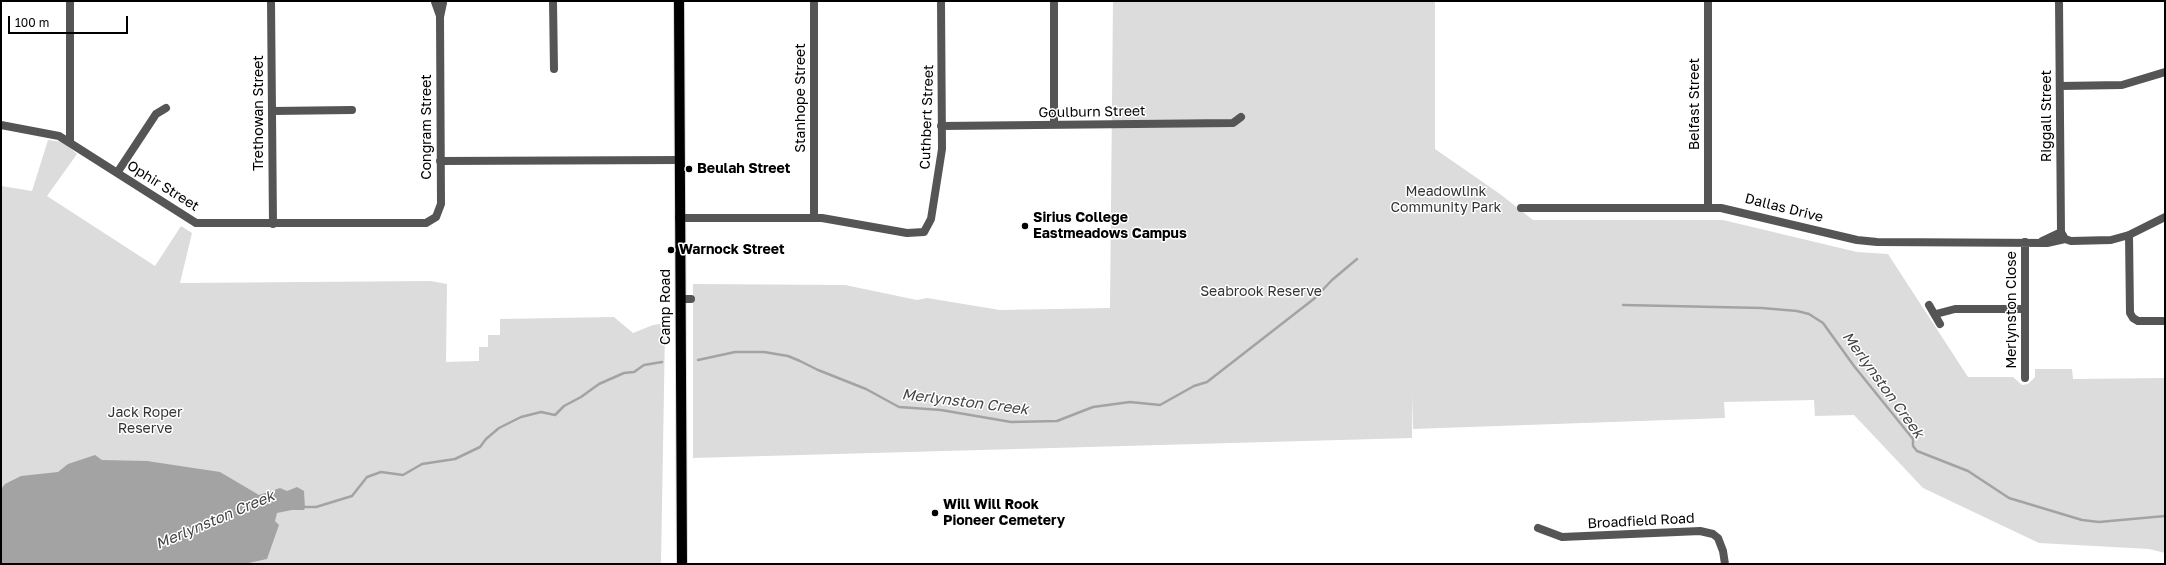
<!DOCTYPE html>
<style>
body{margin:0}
#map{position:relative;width:2166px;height:565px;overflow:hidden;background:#fff;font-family:"Golos Text",sans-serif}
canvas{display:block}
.frame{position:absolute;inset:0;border:2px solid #000;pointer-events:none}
.scale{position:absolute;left:8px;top:16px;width:120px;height:18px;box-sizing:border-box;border:2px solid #000;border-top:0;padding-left:5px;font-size:12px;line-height:14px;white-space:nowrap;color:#000;-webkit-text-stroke:3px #fff;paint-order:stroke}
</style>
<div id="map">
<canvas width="2166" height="565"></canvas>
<div class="frame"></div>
<div class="scale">100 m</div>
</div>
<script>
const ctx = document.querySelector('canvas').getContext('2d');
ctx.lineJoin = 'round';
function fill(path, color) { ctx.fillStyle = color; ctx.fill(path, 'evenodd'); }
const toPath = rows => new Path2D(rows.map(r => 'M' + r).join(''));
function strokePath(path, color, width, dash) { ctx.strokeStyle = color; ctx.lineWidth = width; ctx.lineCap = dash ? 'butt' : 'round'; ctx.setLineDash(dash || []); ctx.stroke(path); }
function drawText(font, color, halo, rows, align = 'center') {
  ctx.font = font + ' "Golos Text",sans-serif'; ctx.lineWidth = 3; ctx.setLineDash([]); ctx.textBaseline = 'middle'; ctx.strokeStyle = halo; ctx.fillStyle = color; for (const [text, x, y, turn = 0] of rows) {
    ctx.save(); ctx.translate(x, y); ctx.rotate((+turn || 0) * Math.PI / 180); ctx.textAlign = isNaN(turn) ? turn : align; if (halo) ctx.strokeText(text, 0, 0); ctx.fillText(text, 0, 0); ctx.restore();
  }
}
fill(toPath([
 [1113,1,1435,1,1435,149,1500,194,1533,220,1723,220,1857,252,1888,254,1968,377,2013,377,2022,385,2028,384,2035,377,2035,369,2072,369,2073,379,2165,378,2165,553,2149,549,2039,543,1923,488,1854,415,1815,416,1814,400,1724,402,1725,418,1413,429,1412,394,1412,438,693,458,693,284,845,285,917,300,927,298,1000,310,1110,308],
 [48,140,63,142,77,154,47,196,155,266,181,226,192,233,180,283,431,281,447,284,446,362,479,361,479,347,488,347,488,335,500,335,500,319,614,317,633,333,653,325,661,324,665,330,661,564,1,564,1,186,32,191]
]), '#dcdcdc');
fill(toPath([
 [95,455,102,460,147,461,220,472,259,495,280,488,287,491,297,487,304,491,305,508,304,510,292,510,277,513,275,521,279,525,267,559,244,564,1,564,1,489,5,484,21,476,58,472,68,464]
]), '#a3a3a3');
strokePath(toPath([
 [1623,305,1762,308,1797,311,1809,314,1823,323,1854,366,1913,439,1913,446,1917,451,1968,471,2009,498,2082,520,2099,522,2165,516],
 [698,360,735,352,764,352,788,356,800,361,818,370,866,389,899,407,941,410,1011,422,1057,421,1093,407,1130,402,1160,405,1194,386,1207,382,1315,298,1332,280,1357,259],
 [302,507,316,507,352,496,367,477,381,472,403,475,422,464,455,459,480,447,486,439,499,428,521,417,541,412,555,415,564,406,581,397,599,384,624,373,634,372,644,365,662,362]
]), '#a3a3a3', 2.5);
const primary = toPath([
 [679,1,682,564]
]);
strokePath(primary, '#dbdbdb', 12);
strokePath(toPath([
 [70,1,70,142],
 [271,1,273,224],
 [553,1,554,69],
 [814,1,814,218],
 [1054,1,1054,125],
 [1708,1,1708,207],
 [2059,1,2061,232,2065,239,2071,241,2111,240,2129,235,2165,217],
 [435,2,440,16],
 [2060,86,2122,85,2165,72],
 [272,111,352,110],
 [1,125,59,136,196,223,426,223,436,217,441,204,440,17,443,3],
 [941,126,1233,123,1241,117],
 [440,161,680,160],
 [117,173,156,114,166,108],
 [1521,208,1721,208,1857,240,1877,242,2047,243,2065,239],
 [679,218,822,218,907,233,924,232,931,219,942,149,941,1],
 [2129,235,2130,313,2133,318,2138,321,2165,321],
 [2042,241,2061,232],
 [2025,242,2025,378],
 [680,299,691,299],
 [1929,305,1940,324],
 [1936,314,1955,309,2025,309],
 [1538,528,1562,537,1700,531,1713,534,1718,538,1723,551,1725,564]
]), '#555', 8);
strokePath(primary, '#000', 10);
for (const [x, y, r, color] of [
 [689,169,4,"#000"],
 [1025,226,4,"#000"],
 [671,250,4,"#000"],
 [935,513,4,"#000"]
]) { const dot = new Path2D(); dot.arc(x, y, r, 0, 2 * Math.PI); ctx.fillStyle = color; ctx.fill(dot); strokePath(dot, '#fff', 1.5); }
drawText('14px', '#000', '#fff', [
 ["Stanhope Street",801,98,-90],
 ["Belfast Street",1695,104,-90],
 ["Goulburn Street",1092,112,-1],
 ["Trethowan Street",259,113,-90],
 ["Riggall Street",2047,116,-90],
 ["Cuthbert Street",927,117,-88],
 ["Congram Street",427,127,-90],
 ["Ophir Street",163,186,32],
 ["Dallas Drive",1784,208,14],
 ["Camp Road",666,307,-90],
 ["Merlynston Close",2012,310,-90],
 ["Broadfield Road",1641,521,-3]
]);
drawText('bold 14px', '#000', '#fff', [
 ["Beulah Street",697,169],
 ["Sirius College",1033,218],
 ["Eastmeadows Campus",1033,234],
 ["Warnock Street",679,250],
 ["Will Will Rook",943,505],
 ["Pioneer Cemetery",943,521]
], 'left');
drawText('14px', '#333', '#fff', [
 ["Meadowlink",1446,192],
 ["Community Park",1446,208],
 ["Seabrook Reserve",1261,292],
 ["Jack Roper",145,413],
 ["Reserve",145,429]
]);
drawText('italic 15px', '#444', '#fff', [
 ["Merlynston Creek",1883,385,54],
 ["Merlynston Creek",965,402,7],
 ["Merlynston Creek",215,520,-23]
]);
</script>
